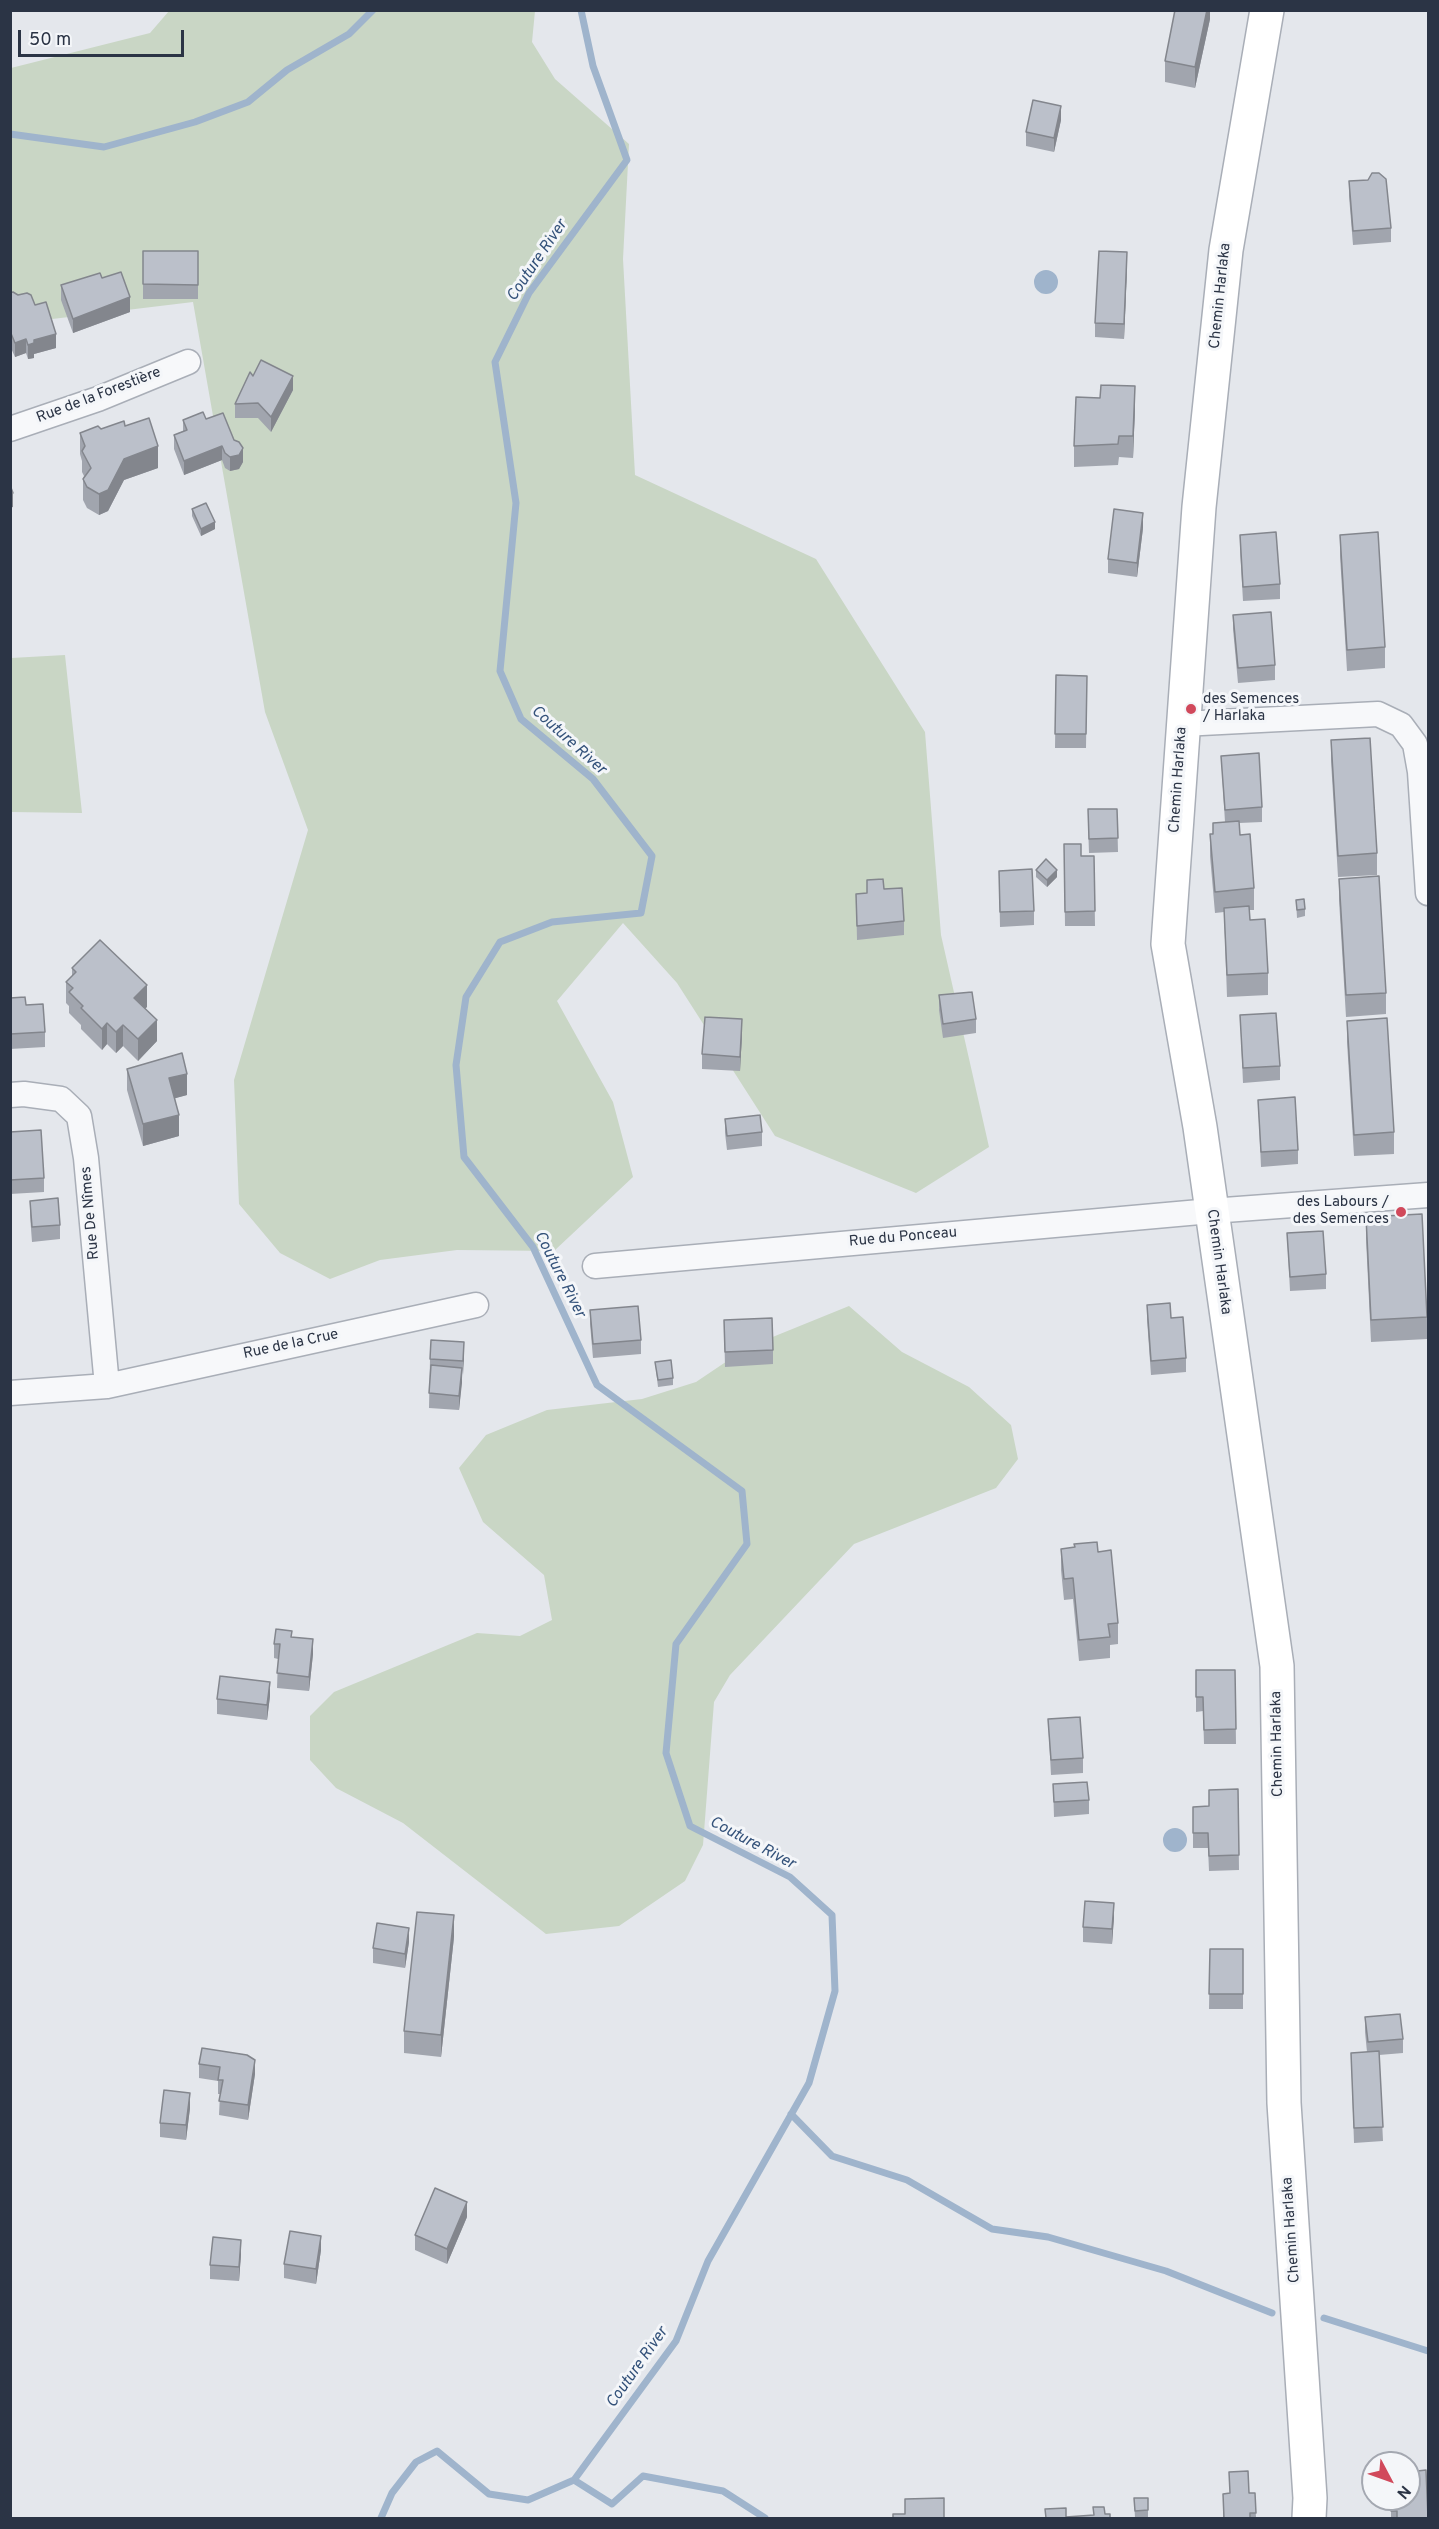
<!DOCTYPE html>
<meta charset="utf-8">
<style>
body{margin:0}
#map{position:relative;width:1439px;height:2529px;overflow:hidden;background:#e4e7ec;font-family:Overpass,sans-serif}
canvas{display:block}
.frame{position:absolute;inset:0;border:12px solid #2b3445;pointer-events:none}
.north{position:absolute;left:1361px;top:2451px;width:60px;height:60px;box-sizing:border-box;background:#f4f6f9;border:2px solid #a4a8b1;border-radius:50%;rotate:131deg;font-size:16px;font-weight:700;line-height:24px;text-align:center;color:#2b3445}
.north::after{content:'';display:block;margin:auto;width:21px;height:27px;background:#d1495b;clip-path:polygon(50% 0,100% 100%,50% 72%,0 100%)}
.scale{position:absolute;left:18px;top:30px;width:166px;height:27px;box-sizing:border-box;border:3px solid #2b3445;border-top:0;padding-left:8px;font-size:18px;line-height:21px;white-space:nowrap;color:#2b3445;-webkit-text-stroke:4px #f4f6f9;paint-order:stroke}
</style>
<div id="map">
<canvas width="1439" height="2529"></canvas>
<div class="frame"></div>
<div class="north">N</div>
<div class="scale">50 m</div>
</div>
<script>
const ctx = document.querySelector('canvas').getContext('2d');
ctx.lineJoin = 'round';
function fill(path, color) { ctx.fillStyle = color; ctx.fill(path, 'evenodd'); }
const toPath = rows => new Path2D(rows.map(r => 'M' + r).join(''));
function strokePath(path, color, width, dash) { ctx.strokeStyle = color; ctx.lineWidth = width; ctx.lineCap = dash ? 'butt' : 'round'; ctx.setLineDash(dash || []); ctx.stroke(path); }
function drawText(font, color, halo, rows, align = 'center') {
  ctx.font = font + ' Overpass,sans-serif'; ctx.lineWidth = 6; ctx.setLineDash([]); ctx.textBaseline = 'middle'; ctx.strokeStyle = halo; ctx.fillStyle = color; for (const [text, x, y, turn = 0] of rows) {
    ctx.save(); ctx.translate(x, y); ctx.rotate((+turn || 0) * Math.PI / 180); ctx.textAlign = isNaN(turn) ? turn : align; if (halo) ctx.strokeText(text, 0, 0); ctx.fillText(text, 0, 0); ctx.restore();
  }
}
fill(toPath([
 [169,11,535,11,532,42,555,79,629,144,623,259,635,475,816,559,925,732,941,935,989,1147,916,1193,775,1136,677,983,623,923,557,1001,613,1102,633,1177,554,1251,457,1250,380,1260,330,1279,280,1253,239,1204,234,1080,308,830,265,712,193,302,11,324,11,68,150,33],
 [65,655,82,813,11,812,11,658],
 [849,1306,902,1352,969,1387,1011,1425,1018,1459,996,1488,854,1544,730,1675,714,1702,703,1845,685,1881,619,1926,546,1934,403,1823,336,1788,310,1760,310,1716,334,1692,477,1633,520,1636,552,1620,544,1575,483,1522,459,1468,486,1435,547,1410,642,1399,696,1382,748,1347]
]), '#c9d6c5');
fill(toPath([
 '1034 282a12 12 0 1 1 24 0a12 12 0 1 1-24 0Z',
 '1163 1840a12 12 0 1 1 24 0a12 12 0 1 1-24 0Z'
]), '#9fb4cc');
strokePath(toPath([
 [10,134,104,147,195,122,248,102,287,70,349,34,373,10],
 [791,2114,832,2156,907,2180,992,2229,1048,2237,1166,2271,1272,2313],
 [1324,2318,1428,2351],
 [574,2480,612,2504,643,2476,723,2491,765,2518],
 [381,2518,392,2493,416,2462,437,2451,489,2494,528,2500,574,2480,676,2341,708,2261,809,2083,835,1991,832,1915,790,1877,690,1826,666,1753,676,1644,747,1544,742,1491,597,1385,533,1247,464,1157,456,1065,466,997,500,942,552,922,641,913,652,856,593,779,521,719,500,671,516,503,495,362,529,293,627,160,593,66,581,10]
]), '#9fb4cc', 7);
const street = toPath([
 [10,429,98,399,188,362],
 [1182,724,1378,714,1401,725,1415,744,1420,772,1428,893],
 [10,1095,24,1094,61,1099,79,1116,86,1158,107,1386],
 [595,1266,1211,1211,1428,1195],
 [10,1393,107,1386,476,1305]
]);
const secondary = toPath([
 [1267,10,1226,250,1199,507,1168,944,1200,1127,1277,1666,1284,2103,1310,2498,1309,2518]
]);
strokePath(street, '#a9aeb7', 27);
strokePath(secondary, '#a9aeb7', 36);
strokePath(street, '#f7f8fa', 24);
strokePath(secondary, '#fff', 33);
fill(toPath([
 [1210,10,1210,19,1195,88,1165,82,1165,61],
 [1061,120,1054,152,1026,146,1026,132],
 [1349,181,1391,228,1391,242,1353,245,1349,196],
 [143,251,198,251,198,299,143,299],
 [1127,267,1124,339,1095,337,1095,323],
 [102,278,130,312,73,333,61,300,61,285],
 [10,293,35,305,56,348,34,354,34,358,28,359,26,353,15,357,10,346],
 [253,376,293,390,271,432,258,418,235,418,235,404],
 [1135,407,1133,458,1119,457,1118,465,1074,467,1074,446],
 [206,419,243,462,239,469,230,471,225,468,222,460,184,475,174,449,174,435,183,431,183,420],
 [125,426,158,468,124,480,108,511,99,515,87,508,83,500,83,479,84,476,82,472,82,461,80,454,80,433],
 [192,509,215,529,201,536,192,516],
 [1143,528,1137,577,1108,573,1108,559],
 [1240,535,1280,584,1280,599,1243,601,1240,549],
 [1340,535,1385,647,1385,668,1347,671,1340,556],
 [1233,615,1275,665,1275,680,1238,683,1233,629],
 [1056,675,1087,676,1086,748,1055,748],
 [1331,740,1377,853,1377,875,1338,877,1331,761],
 [1221,756,1262,807,1262,822,1239,823,1240,835,1254,888,1254,910,1249,910,1250,920,1268,973,1268,995,1227,997,1224,912,1215,913,1210,856,1210,834,1213,834,1213,823,1225,822],
 [1117,809,1118,852,1089,853,1088,824],
 [1064,844,1081,856,1094,856,1095,926,1065,926],
 [1036,870,1057,877,1047,887,1036,877],
 [999,871,1034,911,1034,925,1000,927],
 [1339,879,1386,993,1386,1014,1346,1017,1339,900],
 [867,880,884,889,904,921,904,935,857,940,856,894,867,893],
 [1296,900,1305,909,1305,916,1297,918],
 [72,968,147,1007,145,1008,157,1041,138,1061,123,1046,116,1053,107,1044,102,1050,81,1029,81,1025,69,1013,69,1006,66,1003,66,982,72,976],
 [939,995,976,1019,976,1033,943,1038,939,1010],
 [10,998,26,1005,45,1032,45,1047,10,1049],
 [1240,1015,1280,1066,1280,1080,1243,1083],
 [1347,1021,1394,1132,1394,1154,1354,1156,1347,1042],
 [742,1033,740,1071,702,1069,702,1054],
 [127,1069,187,1095,175,1098,179,1136,143,1146,127,1090],
 [1258,1100,1298,1150,1298,1164,1261,1167],
 [725,1119,762,1132,762,1146,727,1150,725,1133],
 [10,1132,44,1178,44,1192,10,1194],
 [30,1201,60,1225,60,1239,32,1242,30,1215],
 [1366,1217,1427,1317,1427,1339,1371,1342,1366,1239],
 [1287,1233,1326,1274,1326,1289,1290,1291],
 [1147,1305,1171,1318,1186,1358,1186,1372,1151,1375,1147,1319],
 [590,1310,641,1340,641,1354,593,1358,590,1324],
 [724,1320,773,1350,773,1364,725,1367],
 [464,1357,459,1410,429,1408,430,1359],
 [655,1362,673,1378,673,1385,658,1387],
 [1061,1549,1098,1552,1118,1623,1118,1644,1110,1645,1110,1658,1079,1661,1073,1599,1064,1600,1061,1570],
 [292,1637,313,1654,309,1691,277,1688,278,1659,274,1658,274,1644],
 [1196,1670,1235,1670,1236,1744,1204,1744,1203,1711,1196,1712],
 [270,1696,267,1720,217,1714,217,1699],
 [1048,1719,1083,1758,1083,1773,1051,1775],
 [1053,1784,1089,1800,1089,1814,1054,1817],
 [1238,1789,1239,1870,1209,1871,1208,1848,1193,1848,1193,1807,1209,1806],
 [1114,1917,1112,1944,1083,1942,1083,1927],
 [454,1937,441,2057,404,2053,404,2031],
 [409,1942,405,1968,373,1963,373,1948],
 [1210,1949,1243,1949,1243,2009,1209,2009],
 [1365,2017,1403,2039,1403,2053,1379,2055,1383,2141,1354,2143,1351,2053,1367,2052,1365,2032],
 [202,2048,255,2074,248,2120,219,2115,220,2094,218,2094,218,2081,199,2078,199,2064],
 [190,2108,186,2140,160,2137,160,2123],
 [467,2217,447,2264,415,2250,415,2235],
 [321,2250,316,2284,284,2278,284,2264],
 [241,2254,239,2281,210,2279,210,2265],
 [1255,2493,1256,2518,1223,2518,1223,2494],
 [1134,2498,1148,2498,1148,2517,1135,2518],
 [1391,2499,1428,2518,1391,2518]
]), '#a1a5ae');
fill(toPath([
 [1207,10,1210,10,1210,19,1195,88,1195,67],
 [1061,106,1061,120,1054,152,1054,138],
 [1127,252,1127,267,1124,339,1124,324],
 [130,297,130,312,73,333,73,319],
 [56,334,56,348,34,354,34,358,28,359,28,345,34,340],
 [26,339,26,353,15,357,15,343],
 [293,376,293,390,271,432,271,417],
 [1135,386,1135,407,1133,458,1133,436],
 [158,446,158,468,124,480,108,511,99,515,99,494,124,459],
 [222,446,222,460,184,475,184,461],
 [243,448,243,462,239,469,230,471,230,457],
 [13,493,13,507,10,508,10,494],
 [1143,513,1143,528,1137,577,1137,563],
 [215,522,215,529,201,536,201,529],
 [1057,870,1057,877,1047,887,1047,880],
 [147,985,147,1007,134,1019,134,998],
 [742,1019,742,1033,740,1071,740,1057],
 [157,1020,157,1041,138,1061,138,1039],
 [107,1023,107,1044,102,1050,102,1029],
 [123,1025,123,1046,116,1053,116,1032],
 [187,1074,187,1095,169,1100,169,1078],
 [179,1115,179,1136,143,1146,143,1124],
 [464,1342,464,1357,463,1375,463,1361],
 [462,1368,462,1383,459,1410,459,1396],
 [313,1639,313,1654,309,1691,309,1677],
 [270,1682,270,1696,267,1720,267,1705],
 [1114,1903,1114,1917,1112,1944,1112,1929],
 [454,1915,454,1937,441,2057,441,2035],
 [409,1928,409,1942,405,1968,405,1954],
 [255,2060,255,2074,248,2120,248,2105],
 [190,2093,190,2108,186,2140,186,2125],
 [467,2202,467,2217,447,2264,447,2249],
 [321,2236,321,2250,316,2284,316,2269],
 [241,2240,241,2254,239,2281,239,2267]
]), '#83868d');
const building = toPath([
 [1175,10,1207,10,1195,67,1165,61,1175,10],
 [1033,100,1061,106,1054,138,1026,132,1033,100],
 [1372,173,1379,173,1386,179,1391,228,1353,231,1349,181,1368,180,1372,173],
 [143,251,198,251,198,285,143,284,143,251],
 [1099,251,1127,252,1124,324,1095,323,1099,251],
 [121,272,130,297,73,319,61,285,100,273,102,278,121,272],
 [13,292,18,295,27,293,31,295,35,305,46,302,56,334,34,340,34,343,28,345,26,339,15,343,10,331,10,293,13,292],
 [261,360,293,376,271,417,258,403,235,404,250,372,253,376,261,360],
 [1101,385,1135,386,1133,436,1119,436,1118,444,1074,446,1076,397,1100,398,1101,385],
 [203,412,206,419,223,413,234,440,239,442,243,448,239,455,230,457,225,453,222,446,184,461,174,435,187,430,183,420,203,412],
 [149,418,158,446,124,459,108,490,99,494,87,487,83,479,91,468,82,451,85,446,80,433,98,426,101,429,124,421,125,426,149,418],
 [10,485,13,493,10,494,10,485],
 [206,503,215,522,201,529,192,509,206,503],
 [1114,509,1143,513,1137,563,1108,559,1114,509],
 [1276,532,1280,584,1243,587,1240,535,1276,532],
 [1378,532,1385,647,1347,650,1340,535,1378,532],
 [1271,612,1275,665,1238,668,1233,615,1271,612],
 [1056,675,1087,676,1086,734,1055,734,1056,675],
 [1370,738,1377,853,1338,856,1331,740,1370,738],
 [1259,753,1262,807,1225,810,1221,756,1259,753],
 [1088,809,1117,809,1118,838,1089,839,1088,809],
 [1239,821,1240,835,1250,834,1254,888,1215,892,1210,834,1213,834,1213,823,1239,821],
 [1064,844,1081,844,1081,856,1094,856,1095,911,1065,912,1064,844],
 [1046,859,1057,870,1047,880,1036,870,1046,859],
 [1032,869,1034,911,1000,912,999,871,1032,869],
 [1379,876,1386,993,1346,995,1339,879,1379,876],
 [883,879,884,889,902,888,904,921,857,926,856,894,867,893,867,880,883,879],
 [1304,899,1305,909,1297,910,1296,900,1304,899],
 [1249,906,1250,920,1265,919,1268,973,1227,975,1224,908,1249,906],
 [100,940,147,985,134,998,157,1020,138,1039,123,1025,116,1032,107,1023,102,1029,81,1008,83,1006,69,992,73,988,66,982,76,972,72,968,100,940],
 [972,992,976,1019,943,1024,939,995,972,992],
 [25,997,26,1005,43,1004,45,1032,10,1034,10,998,25,997],
 [1276,1013,1280,1066,1243,1068,1240,1015,1276,1013],
 [705,1017,742,1019,740,1057,702,1054,705,1017],
 [1387,1018,1394,1132,1354,1135,1347,1021,1387,1018],
 [182,1053,187,1074,169,1078,179,1115,143,1124,127,1069,182,1053],
 [1295,1097,1298,1150,1261,1152,1258,1100,1295,1097],
 [760,1115,762,1132,727,1136,725,1119,760,1115],
 [41,1130,44,1178,10,1180,10,1132,41,1130],
 [58,1198,60,1225,32,1227,30,1201,58,1198],
 [1422,1214,1427,1317,1371,1320,1366,1217,1422,1214],
 [1323,1231,1326,1274,1290,1277,1287,1233,1323,1231],
 [1170,1303,1171,1318,1183,1317,1186,1358,1151,1361,1147,1305,1170,1303],
 [638,1306,641,1340,593,1344,590,1310,638,1306],
 [772,1318,773,1350,725,1352,724,1320,772,1318],
 [431,1340,464,1342,463,1361,430,1359,431,1340],
 [671,1360,673,1378,658,1380,655,1362,671,1360],
 [431,1365,462,1368,459,1396,429,1393,431,1365],
 [1097,1542,1098,1552,1111,1550,1118,1623,1108,1624,1110,1637,1079,1640,1073,1578,1064,1579,1061,1549,1075,1547,1074,1544,1097,1542],
 [276,1629,292,1631,291,1637,313,1639,309,1677,277,1673,280,1644,274,1644,276,1629],
 [1196,1670,1235,1670,1236,1729,1204,1730,1203,1697,1196,1697,1196,1670],
 [220,1676,270,1682,267,1705,217,1699,220,1676],
 [1080,1717,1083,1758,1051,1760,1048,1719,1080,1717],
 [1087,1782,1089,1800,1054,1802,1053,1784,1087,1782],
 [1238,1789,1239,1855,1209,1856,1208,1833,1193,1833,1193,1807,1209,1806,1209,1790,1238,1789],
 [1085,1901,1114,1903,1112,1929,1083,1927,1085,1901],
 [417,1912,454,1915,441,2035,404,2031,417,1912],
 [377,1923,409,1928,405,1954,373,1948,377,1923],
 [1210,1949,1243,1949,1243,1994,1209,1994,1210,1949],
 [1400,2014,1403,2039,1368,2042,1365,2017,1400,2014],
 [202,2048,247,2055,255,2060,248,2105,219,2101,223,2080,218,2080,220,2067,199,2064,202,2048],
 [1379,2051,1383,2127,1354,2128,1351,2053,1379,2051],
 [164,2090,190,2093,186,2125,160,2123,164,2090],
 [435,2188,467,2202,447,2249,415,2235,435,2188],
 [290,2231,321,2236,316,2269,284,2264,290,2231],
 [213,2237,241,2240,239,2267,210,2265,213,2237],
 [1426,2470,1428,2518,1397,2518,1397,2511,1391,2511,1391,2499,1409,2499,1409,2472,1426,2470],
 [1248,2471,1249,2493,1255,2493,1256,2513,1250,2513,1250,2518,1224,2518,1223,2494,1230,2493,1229,2472,1248,2471],
 [944,2498,944,2518,893,2518,893,2514,905,2514,905,2499,944,2498],
 [1134,2498,1148,2498,1148,2510,1135,2511,1134,2498],
 [1093,2507,1104,2507,1105,2514,1110,2514,1110,2518,1046,2518,1045,2509,1066,2508,1066,2517,1094,2515,1093,2507]
]);
fill(building, '#bbc0ca');
strokePath(building, '#83868d', 1.5);
for (const [x, y, r, color] of [
 [1191,709,6,"#d1495b"],
 [1401,1212,6,"#d1495b"]
]) { const dot = new Path2D(); dot.arc(x, y, r, 0, 2 * Math.PI); ctx.fillStyle = color; ctx.fill(dot); strokePath(dot, '#f4f6f9', 2); }
drawText('15px', '#2b3445', '#f4f6f9', [
 ["Chemin Harlaka",1221,296,-84],
 ["Rue de la Forestière",99,396,-21],
 ["Chemin Harlaka",1179,780,-86],
 ["Rue De Nîmes",91,1213,-95],
 ["Rue du Ponceau",903,1238,-5],
 ["Chemin Harlaka",1218,1262,82],
 ["Rue de la Crue",291,1345,-12],
 ["Chemin Harlaka",1278,1744,-91],
 ["Chemin Harlaka",1292,2230,-94]
]);
drawText('15px', '#2b3445', '#f4f6f9', [
 ["des Semences",1203,700],
 ["/ Harlaka",1203,717],
 ["des Labours /",1389,1203,"right"],
 ["des Semences",1389,1220,"right"]
], 'left');
drawText('italic 16px', '#34527a', '#f4f6f9', [
 ["Couture River",538,261,-56],
 ["Couture River",568,741,42],
 ["Couture River",559,1275,63],
 ["Couture River",752,1844,28],
 ["Couture River",638,2368,-55]
]);
</script>
